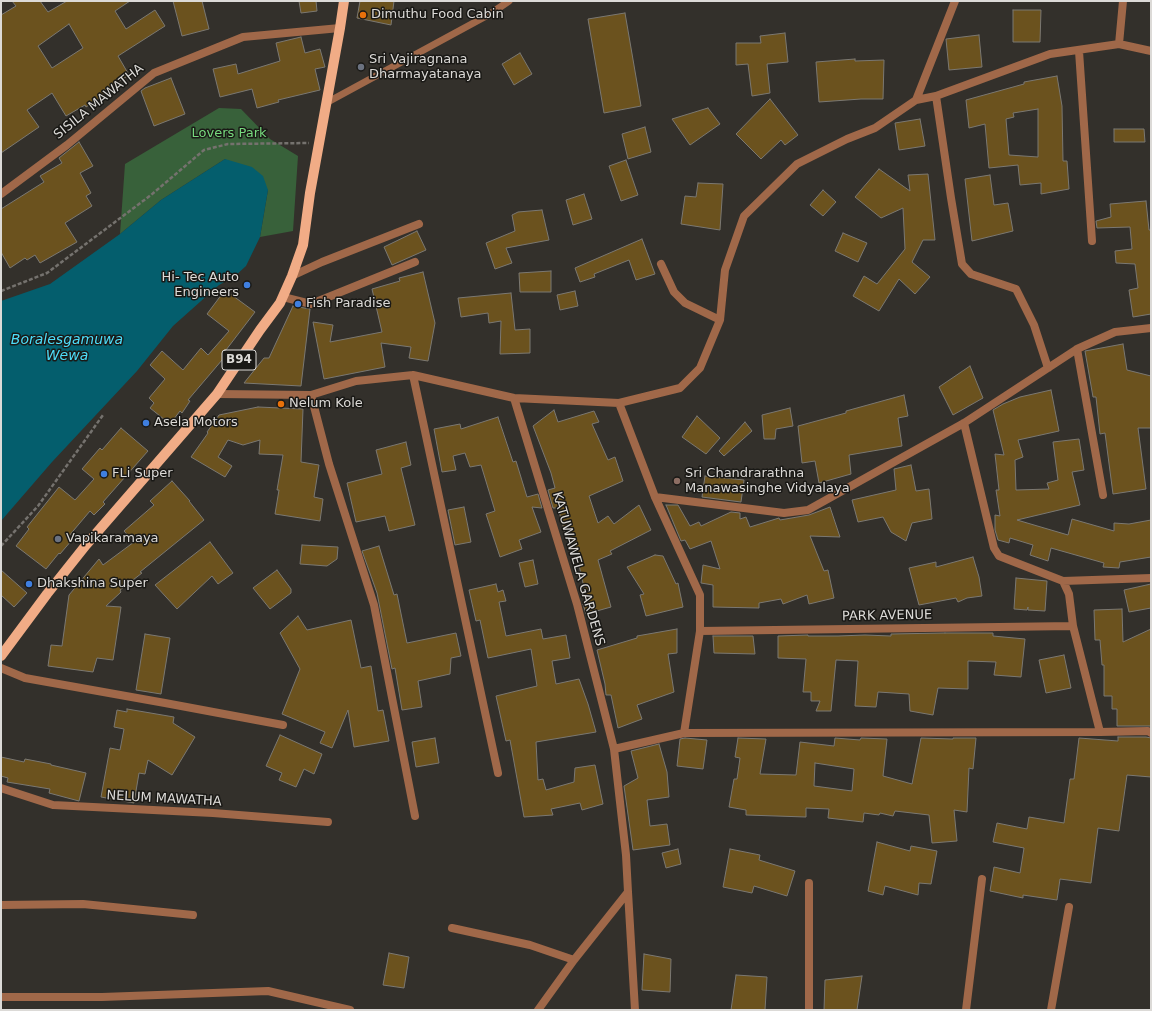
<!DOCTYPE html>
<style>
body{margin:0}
#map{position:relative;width:1152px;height:1011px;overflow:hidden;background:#33302b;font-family:"DejaVu Sans",sans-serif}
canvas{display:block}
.frame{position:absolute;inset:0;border:2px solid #dcdad7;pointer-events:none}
</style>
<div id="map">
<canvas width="1152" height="1011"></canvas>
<div class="frame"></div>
</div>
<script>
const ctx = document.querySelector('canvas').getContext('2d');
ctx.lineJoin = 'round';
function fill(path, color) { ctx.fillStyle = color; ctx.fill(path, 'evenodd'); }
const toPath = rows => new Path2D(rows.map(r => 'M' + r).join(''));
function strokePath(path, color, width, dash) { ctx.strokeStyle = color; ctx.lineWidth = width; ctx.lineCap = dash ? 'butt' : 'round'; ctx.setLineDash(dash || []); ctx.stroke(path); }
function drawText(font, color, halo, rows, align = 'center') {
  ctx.font = font + ' "DejaVu Sans",sans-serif'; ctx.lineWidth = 3; ctx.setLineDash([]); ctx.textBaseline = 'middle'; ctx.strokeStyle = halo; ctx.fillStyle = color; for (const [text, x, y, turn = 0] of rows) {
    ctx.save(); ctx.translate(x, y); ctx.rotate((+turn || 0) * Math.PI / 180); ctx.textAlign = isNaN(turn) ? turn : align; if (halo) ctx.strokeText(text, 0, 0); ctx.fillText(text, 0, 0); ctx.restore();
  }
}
fill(toPath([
 [219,108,241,109,270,139,298,156,293,231,260,237,268,190,225,159,161,200,120,234,125,164]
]), '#38613a');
fill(toPath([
 [225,159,252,167,263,176,268,190,260,237,246,266,235,276,219,285,173,326,137,371,52,462,1,521,1,301,50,284,120,234,161,200]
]), '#045e6d');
const building = toPath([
 [12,1,40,1,48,12,67,1,130,1,115,11,126,29,155,10,165,26,118,56,129,75,104,91,106,94,86,107,85,105,66,116,52,93,27,110,39,127,1,153,1,15,16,6,12,1],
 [69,24,83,48,52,68,38,46,69,24],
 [173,1,202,1,209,29,182,36,173,1],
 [299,1,316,1,317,11,301,13,299,1],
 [360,1,394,1,391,25,357,18,360,1],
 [1013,10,1041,10,1040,42,1013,42,1013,10],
 [625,13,641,106,604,113,588,19,625,13],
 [785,33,788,62,767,64,770,93,752,96,748,64,736,65,736,43,761,43,760,36,785,33],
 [979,35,982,67,949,70,946,39,979,35],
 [301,37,305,53,320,49,325,67,315,69,320,90,278,100,279,102,257,108,252,89,220,97,213,69,236,64,238,74,280,61,276,43,301,37],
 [520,53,532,74,514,85,502,64,520,53],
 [855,59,855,61,884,60,883,99,861,99,819,102,816,62,855,59],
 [1057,76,1062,106,1063,161,1067,161,1069,189,1041,194,1041,183,1020,185,1018,165,989,168,985,124,969,128,966,100,1024,84,1024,82,1057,76],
 [1038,109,1038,157,1009,155,1006,119,1014,117,1013,113,1038,109],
 [171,78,185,114,154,126,141,91,145,88,171,78],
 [770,99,798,135,785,145,781,140,761,159,736,134,770,99],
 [708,108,720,124,690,145,672,119,708,108],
 [920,119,925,146,899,150,895,123,920,119],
 [645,127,651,152,628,159,622,134,645,127],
 [1114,129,1144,129,1145,142,1114,142,1114,129],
 [79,142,93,166,80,173,91,193,86,196,92,206,65,223,77,242,40,263,35,255,27,260,25,258,10,268,1,252,1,209,44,182,40,176,62,163,59,158,79,142],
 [626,160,638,195,621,201,609,166,626,160],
 [879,169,910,191,908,175,928,174,935,240,923,240,912,262,930,277,915,294,899,279,879,311,853,296,864,276,877,284,905,249,903,208,881,218,855,197,879,169],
 [990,175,994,205,1008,203,1013,231,972,241,965,179,990,175],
 [698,183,723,184,720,230,681,224,685,196,696,197,698,183],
 [823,190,836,202,823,216,810,205,823,190],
 [584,194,592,219,573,225,566,200,584,194],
 [1146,201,1149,230,1151,230,1151,314,1133,317,1129,290,1138,288,1135,264,1116,263,1115,251,1132,249,1130,227,1097,228,1096,221,1111,217,1110,204,1146,201],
 [542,210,549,240,506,248,512,263,495,269,486,243,515,231,512,215,518,212,542,210],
 [417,231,426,250,392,265,384,247,417,231],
 [843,233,867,243,858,262,835,251,843,233],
 [642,239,655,274,636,280,629,260,594,274,595,277,580,282,575,268,642,239],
 [551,271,551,292,520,292,519,273,551,271],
 [423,272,435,323,428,361,409,358,411,347,381,343,385,367,324,379,313,322,333,325,330,342,382,332,372,289,400,281,399,278,423,272],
 [225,290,255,312,226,350,228,353,188,400,190,401,182,413,180,411,170,424,150,408,154,403,149,398,165,379,150,365,162,351,183,370,201,348,208,355,229,331,207,314,225,290],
 [575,291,578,306,560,310,557,295,575,291],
 [511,293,515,330,530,329,530,353,500,354,501,321,489,323,488,313,461,317,458,298,511,293],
 [293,306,310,309,301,386,244,383,264,358,269,358,293,306],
 [1123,344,1127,370,1151,376,1151,428,1138,428,1146,489,1113,494,1105,433,1100,434,1096,397,1093,397,1085,351,1123,344],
 [970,366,983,398,953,415,939,387,970,366],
 [1051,390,1059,431,1018,440,1023,457,1015,460,1016,490,1049,489,1047,483,1058,480,1053,442,1079,439,1084,470,1072,472,1080,505,1017,520,1068,535,1072,519,1114,531,1114,523,1129,524,1151,520,1151,557,1120,562,1119,568,1103,567,1104,563,1051,548,1048,561,1030,555,1033,545,1010,538,1009,543,998,540,995,530,995,515,1000,516,996,490,999,490,995,454,1004,455,993,410,1003,404,1020,397,1051,390],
 [904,395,908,416,898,418,902,446,849,455,851,474,819,483,815,461,802,463,798,426,846,413,846,411,904,395],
 [258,407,303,409,301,462,319,465,314,497,323,499,320,521,275,514,279,490,277,490,283,455,259,454,260,440,243,445,228,440,218,457,232,466,225,477,191,457,208,433,207,432,219,415,258,407],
 [790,408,793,426,776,429,775,439,764,439,762,415,790,408],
 [554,410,558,422,594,411,599,422,592,424,608,460,615,457,623,481,589,496,598,523,608,516,614,524,639,505,651,530,610,551,612,554,598,560,611,607,586,614,583,604,587,601,573,538,567,540,558,508,553,508,548,490,555,488,551,473,533,426,554,410],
 [697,416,720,438,706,454,682,437,697,416],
 [498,417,513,462,516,461,527,497,538,494,542,508,532,507,541,532,519,540,522,549,500,557,486,514,495,511,481,465,470,467,465,453,453,456,456,470,442,472,434,429,460,424,461,429,498,417],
 [745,422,752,431,724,456,719,451,745,422],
 [121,428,148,451,103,502,105,504,94,515,90,511,68,537,72,540,60,554,59,553,46,569,16,546,29,529,27,527,59,487,75,500,94,479,82,469,100,448,102,450,121,428],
 [406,442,411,465,401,468,415,525,389,531,385,516,356,522,347,483,382,474,376,450,406,442],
 [911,465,916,491,929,489,932,519,912,523,906,541,891,532,883,517,858,522,852,500,896,490,894,469,911,465],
 [705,476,744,480,741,502,702,497,705,476],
 [172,481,190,501,189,501,204,520,140,572,142,573,120,590,121,592,106,606,121,607,113,660,97,658,93,672,48,666,51,645,62,646,69,595,99,559,103,565,134,542,124,531,154,505,150,501,172,481],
 [666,505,678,505,690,526,699,522,701,526,731,512,740,513,740,519,746,517,750,527,779,518,780,520,809,515,830,507,840,537,810,536,824,571,828,570,834,598,809,604,807,595,783,604,781,599,759,603,759,608,713,607,713,585,701,583,703,565,720,569,711,541,690,549,685,540,681,541,666,505],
 [464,507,471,542,455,545,448,510,464,507],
 [210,542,233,573,218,584,212,576,177,609,155,585,210,542],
 [302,545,338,547,337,559,327,566,300,564,302,545],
 [379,546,394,595,397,594,407,643,456,633,461,656,451,658,450,674,418,681,422,707,402,710,395,668,392,669,377,593,362,551,379,546],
 [655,555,663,556,676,584,678,583,683,607,646,616,640,595,644,594,627,567,655,555],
 [973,557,979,577,982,596,967,598,958,602,956,598,919,605,909,568,936,562,936,567,973,557],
 [533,560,538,584,525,587,519,563,533,560],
 [1,570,27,593,14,607,1,595,1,570],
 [277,570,291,589,291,593,270,609,253,588,277,570],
 [1016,578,1047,581,1045,611,1028,610,1028,607,1027,610,1014,609,1016,578],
 [496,584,498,592,503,590,506,601,499,602,506,636,541,629,543,639,566,635,570,658,552,661,556,684,579,679,588,704,596,732,536,742,538,780,543,779,546,790,574,782,575,768,595,765,603,804,582,810,580,803,551,809,553,815,524,817,510,740,506,741,496,696,537,686,531,649,488,658,480,620,476,621,469,590,496,584],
 [1151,584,1151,608,1129,612,1124,590,1151,584],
 [1122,609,1123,642,1151,629,1151,726,1117,726,1117,709,1112,709,1112,696,1104,696,1104,665,1102,665,1100,640,1095,640,1094,610,1122,609],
 [298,616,307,630,351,620,361,668,371,666,378,711,383,710,389,741,354,747,348,710,332,748,320,743,325,732,282,714,300,669,280,633,298,616],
 [677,629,677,653,668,654,674,692,637,705,642,719,618,728,611,695,606,695,605,684,597,650,637,638,637,636,677,629],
 [945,633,993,633,993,636,1025,639,1021,677,994,675,996,662,968,661,968,689,938,688,933,715,910,711,909,694,878,692,876,707,855,706,858,661,836,660,831,711,816,711,820,701,811,701,811,692,803,692,806,659,778,658,778,636,808,635,808,636,838,636,865,635,891,636,891,634,945,633],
 [145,634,170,638,161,694,136,690,145,634],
 [713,636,753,636,755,654,714,653,713,636],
 [1064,655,1071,688,1046,693,1039,660,1064,655],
 [127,709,174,717,173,723,195,737,172,775,148,760,145,774,139,773,134,803,101,797,110,748,120,750,124,729,114,727,117,710,127,712,127,709],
 [280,735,322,754,314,774,304,769,296,787,279,780,282,773,266,766,280,735],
 [1118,737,1146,737,1151,738,1151,777,1127,775,1119,831,1098,828,1091,883,1060,879,1057,900,1023,895,1023,898,990,891,994,867,1020,873,1024,848,993,842,997,823,1027,829,1029,817,1064,823,1070,779,1074,779,1079,738,1118,741,1118,737],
 [435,738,439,763,416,767,412,742,435,738],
 [685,738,707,740,703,769,677,766,680,739,685,738],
 [738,738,766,739,760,774,796,775,800,742,834,746,835,738,860,740,861,738,887,739,883,776,912,784,921,738,953,739,953,738,976,738,973,769,969,768,967,812,954,810,957,841,932,843,929,815,895,811,893,816,880,813,879,815,864,813,863,822,828,818,829,809,806,808,806,817,746,815,746,810,729,807,734,779,737,779,740,758,735,757,738,738],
 [815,763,854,769,852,791,814,786,815,763],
 [659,744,667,772,669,797,647,800,650,826,667,824,670,845,633,850,624,786,638,778,631,751,659,744],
 [1,757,24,762,25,759,51,764,51,765,86,773,79,801,49,793,50,789,7,782,8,778,1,776,1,757],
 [877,842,910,851,911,846,937,851,931,884,919,883,918,895,885,886,883,895,868,891,877,842],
 [678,849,681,864,666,868,662,853,678,849],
 [730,849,760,855,759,860,795,871,787,896,754,886,752,893,723,887,730,849],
 [389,953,409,957,404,988,383,985,389,953],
 [644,954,671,959,670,992,642,990,644,954],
 [736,975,767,977,765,1010,731,1010,736,975],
 [862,976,857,1010,824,1010,825,980,862,976]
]);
fill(building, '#6b521e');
strokePath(building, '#7b7872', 1);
strokePath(toPath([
 [1,291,47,273,151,195,204,150,228,144,309,143],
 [1,546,38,506,103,415]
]), '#75726e', 2.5, [4, 2]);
strokePath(toPath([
 [326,103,490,14,509,1]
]), '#a06849', 7);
strokePath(toPath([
 [1119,44,1123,1],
 [1079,51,1092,241],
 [936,96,951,198,962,264,971,274,1016,289,1034,325,1048,368],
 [916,100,936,96,1050,54,1119,44,1151,51],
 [1,194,67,145,154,73,243,37,340,28],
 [661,264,674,292,685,303,720,320],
 [292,276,322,262,419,224],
 [283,297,311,304,415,262],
 [1077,349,1103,495],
 [413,375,498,773],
 [217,394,311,395,356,381,413,375,514,398,619,403,680,388,700,368,720,320,725,270,744,216,797,164,847,139,875,128,916,100,955,1],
 [311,395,329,464,374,605,415,816],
 [514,398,577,604,614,749],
 [655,497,784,513,808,510,964,423,1077,349,1115,332,1151,328],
 [1063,581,1151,578],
 [700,631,1073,626],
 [1,668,25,678,165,703,283,725],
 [1100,732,1148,731,1151,733],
 [684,733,1100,732,1073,626,1069,594,1063,581,999,556,994,548,964,423],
 [1,788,53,805,213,813,328,822],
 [809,883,809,1010],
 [628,892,635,1010],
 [1,905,83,904,193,915],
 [452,928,530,945,574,960],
 [1,997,102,997,268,991,350,1010],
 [538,1010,574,960,628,892,626,855,614,749,684,733,700,631,700,595,655,497,619,403],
 [966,1010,982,879],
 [1051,1010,1069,907]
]), '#a06849', 8);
strokePath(toPath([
 [1,656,47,594,86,545,217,394,260,330,280,303,292,276,303,245,310,193,340,28,344,1]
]), '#f1ac86', 10);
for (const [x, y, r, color] of [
 [363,15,4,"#e8710a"],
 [361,67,4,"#6b7280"],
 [247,285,4,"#3f7fe0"],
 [298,304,4,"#3f7fe0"],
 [281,404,4,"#e8710a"],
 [146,423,4,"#3f7fe0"],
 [104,474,4,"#3f7fe0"],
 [677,481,4,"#8d6e63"],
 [58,539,4,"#6b7280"],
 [29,584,4,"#3f7fe0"]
]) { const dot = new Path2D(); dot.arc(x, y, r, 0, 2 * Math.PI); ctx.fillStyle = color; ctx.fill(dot); strokePath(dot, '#1a1916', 1.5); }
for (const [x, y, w] of [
 [239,360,34]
]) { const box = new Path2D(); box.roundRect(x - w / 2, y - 10, w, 20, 3); ctx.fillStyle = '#1a1916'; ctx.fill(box); strokePath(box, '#dcdad7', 1); }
drawText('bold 12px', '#dcdad7', null, [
 ["B94",239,360]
]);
drawText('13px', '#dcdad7', '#1a1916', [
 ["Dimuthu Food Cabin",371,15],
 ["Sri Vajiragnana",369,60],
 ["Dharmayatanaya",369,75],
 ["Hi- Tec Auto",239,278,"right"],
 ["Engineers",239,293,"right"],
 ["Fish Paradise",306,304],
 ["Nelum Kole",289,404],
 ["Asela Motors",154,423],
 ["FLi Super",112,474],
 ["Sri Chandrarathna",685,474],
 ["Manawasinghe Vidyalaya",685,489],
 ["Vapikaramaya",66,539],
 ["Dhakshina Super",37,584]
], 'left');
drawText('13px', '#dcdad7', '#1a1916', [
 ["SISILA MAWATHA",99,102,-39],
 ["KATUWAWELA GARDENS",578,569,74],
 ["PARK AVENUE",887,616,-1],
 ["NELUM MAWATHA",164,799,3]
]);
drawText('13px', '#77da7e', '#1a1916', [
 ["Lovers Park",229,134]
]);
drawText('italic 14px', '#4ddefa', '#1a1916', [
 ["Boralesgamuwa",67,340],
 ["Wewa",67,356]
]);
</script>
